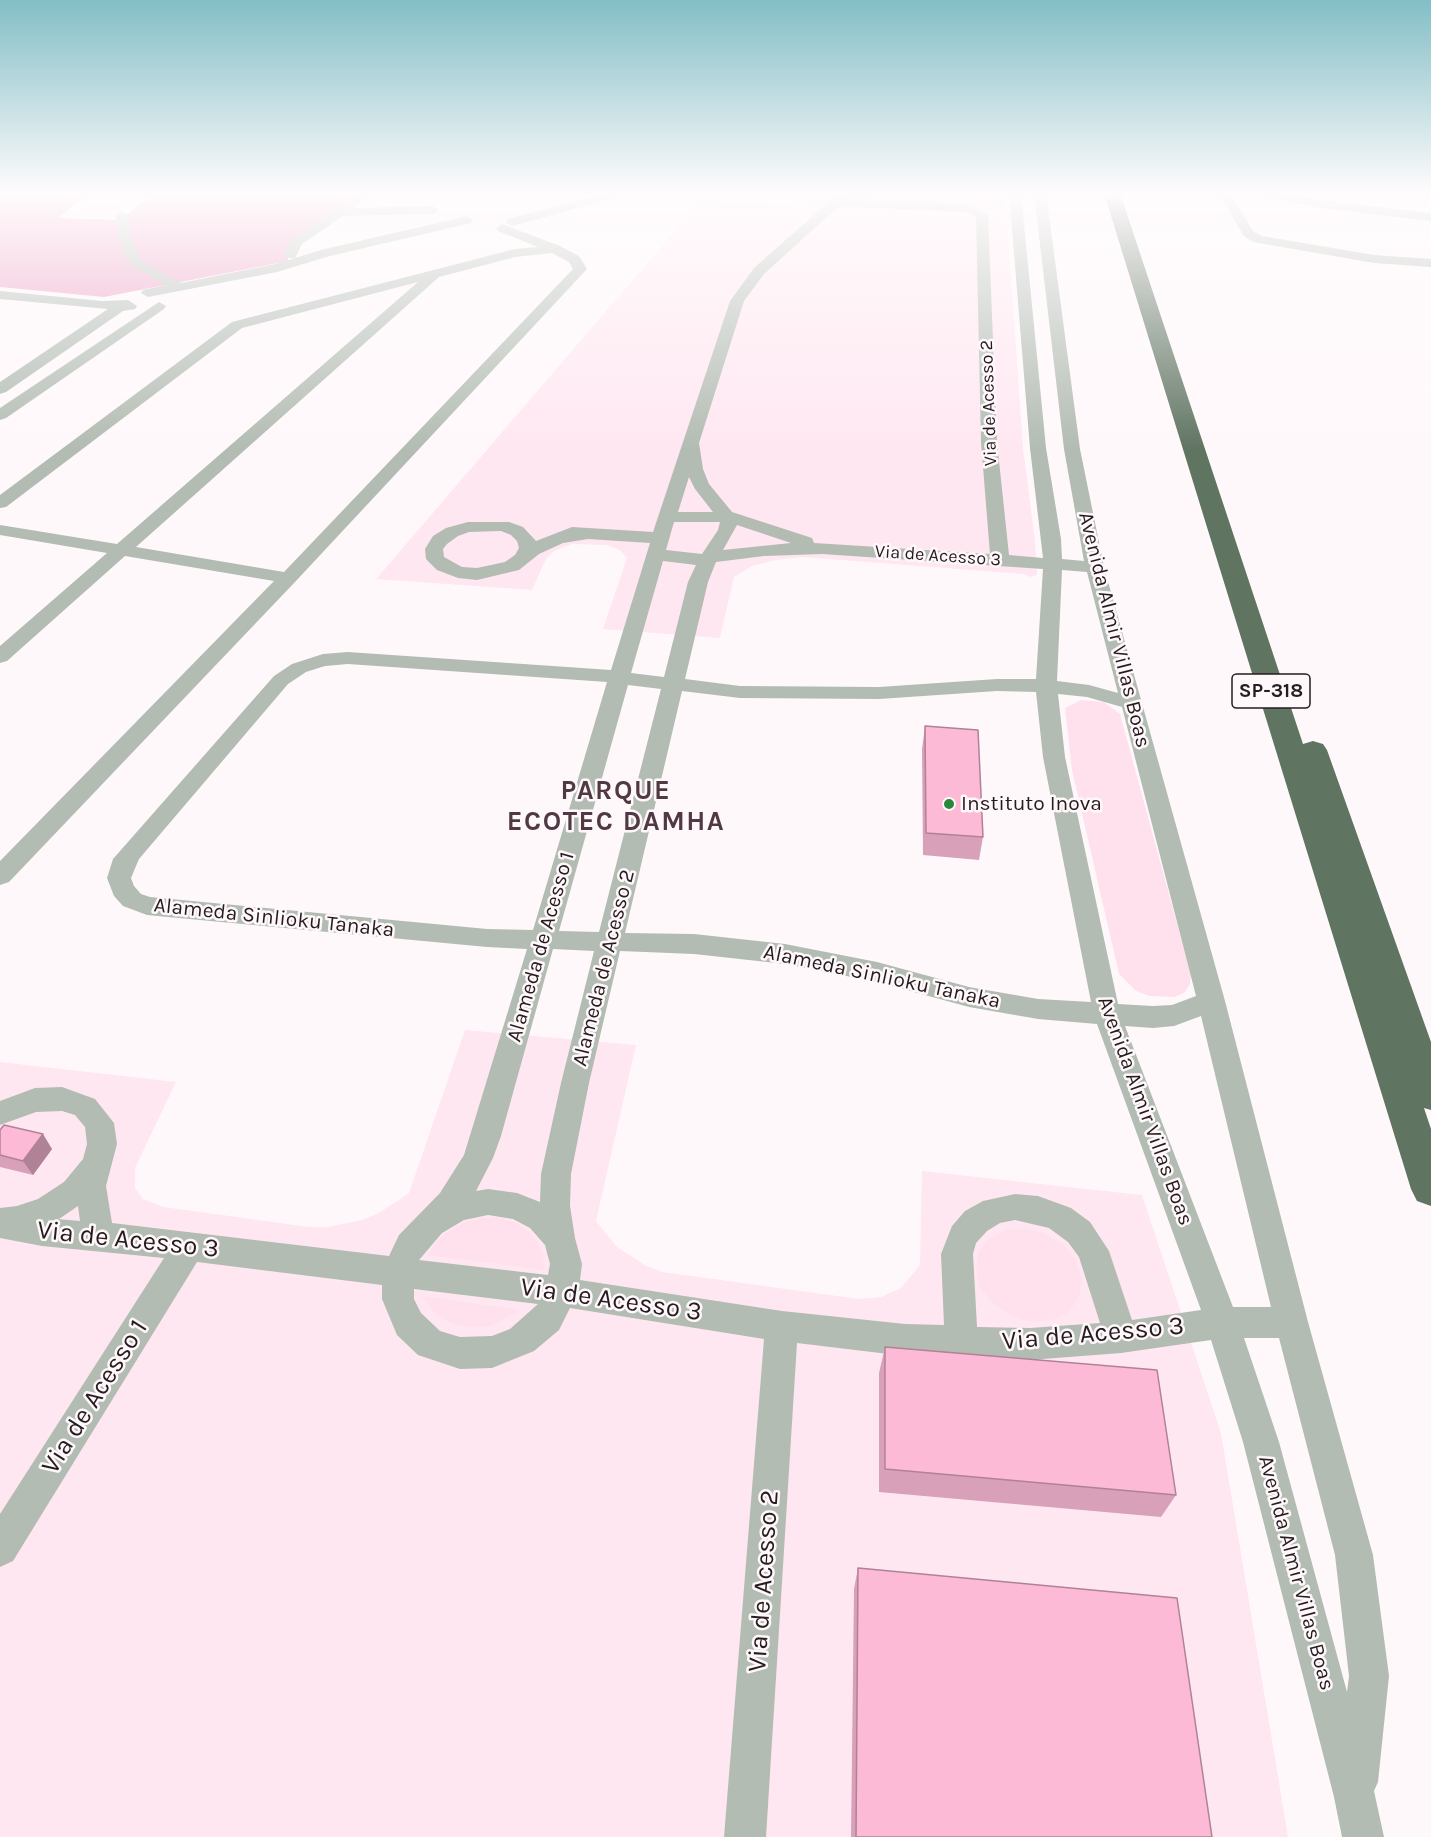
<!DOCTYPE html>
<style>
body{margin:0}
canvas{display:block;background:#fff8fb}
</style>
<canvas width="1431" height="1837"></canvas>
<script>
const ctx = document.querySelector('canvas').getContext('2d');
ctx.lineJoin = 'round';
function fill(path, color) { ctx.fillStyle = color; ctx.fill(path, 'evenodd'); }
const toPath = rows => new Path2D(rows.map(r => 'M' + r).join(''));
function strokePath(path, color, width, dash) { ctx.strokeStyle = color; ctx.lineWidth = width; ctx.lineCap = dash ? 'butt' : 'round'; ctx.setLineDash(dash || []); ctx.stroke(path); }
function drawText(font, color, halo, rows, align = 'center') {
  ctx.font = font + ' Karla,sans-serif'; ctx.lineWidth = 5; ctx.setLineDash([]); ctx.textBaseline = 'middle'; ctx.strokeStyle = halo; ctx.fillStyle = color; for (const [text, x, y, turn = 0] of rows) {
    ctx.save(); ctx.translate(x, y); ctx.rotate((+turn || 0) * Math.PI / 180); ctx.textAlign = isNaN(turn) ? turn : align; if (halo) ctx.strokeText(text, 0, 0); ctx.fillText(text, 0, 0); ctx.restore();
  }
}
fill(toPath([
 [823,193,1005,193,1023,448,1035,541,1037,575,1029,577,1024,574,802,557,776,560,752,566,734,577,720,638,603,629,627,558,620,550,606,545,572,544,554,551,546,559,532,590,376,579,705,196,708,200,718,202,807,207],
 [465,1030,636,1045,596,1221,617,1247,646,1266,663,1272,859,1299,881,1297,901,1288,920,1265,922,1171,1142,1195,1221,1433,1288,1837,0,1837,0,1062,176,1082,135,1168,135,1188,143,1199,164,1207,309,1227,327,1227,362,1220,379,1213,409,1193]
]), '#ffe7f1');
fill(toPath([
 [84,206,122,206,112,217,76,216],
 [1081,700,1104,702,1120,714,1191,975,1190,984,1185,992,1175,997,1149,996,1136,991,1119,974,1072,770,1065,708],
 [482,1218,499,1218,514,1222,527,1230,537,1241,543,1255,544,1270,428,1255,437,1241,450,1230,465,1222],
 [1026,1228,1046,1234,1064,1245,1076,1261,1082,1279,1079,1297,1069,1312,1052,1320,1031,1322,1011,1316,993,1304,980,1287,976,1269,979,1251,990,1238,1007,1230],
 [423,1296,521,1310,490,1326,473,1327,457,1325,442,1319,431,1309]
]), '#ffe1ee');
fill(toPath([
 [0,193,88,193,58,218,120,220,155,193,362,193,297,240,287,254,288,261,104,297,0,287]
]), '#ea9abf');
fill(toPath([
 [359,193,373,193,353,208,433,206,439,210,433,214,343,216,302,244,295,258,285,258,283,255,292,239,359,193],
 [606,193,625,193,623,196,512,226,506,222,508,219,606,193],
 [839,193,852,193,846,199,964,204,988,214,997,442,1009,555,1043,558,1030,448,1009,193,1021,193,1046,448,1061,539,1062,559,1084,561,1064,449,1034,193,1046,193,1080,449,1104,567,1225,1001,1308,1322,1373,1555,1389,1676,1378,1782,1374,1791,1384,1837,1342,1837,1334,1797,1243,1442,1211,1340,1121,1353,1030,1360,905,1356,797,1343,766,1837,724,1837,764,1339,570,1308,559,1330,534,1351,492,1368,460,1369,418,1355,397,1335,382,1299,382,1285,197,1262,13,1561,0,1567,0,1514,164,1258,42,1246,0,1238,0,1208,17,1206,38,1199,64,1182,83,1159,87,1144,85,1127,75,1115,62,1111,36,1112,0,1125,0,1101,35,1088,62,1087,95,1099,114,1123,117,1144,106,1186,112,1223,389,1256,399,1235,440,1193,464,1155,527,949,487,947,147,915,123,906,114,896,107,878,113,859,274,676,292,664,323,654,348,652,611,670,650,543,588,539,563,543,539,554,519,570,477,580,458,578,437,570,426,559,425,549,433,536,446,528,468,522,509,522,523,527,536,541,572,527,653,532,730,301,754,268,839,193],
 [839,206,963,212,976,216,981,442,990,554,814,543,812,538,732,512,709,484,703,469,699,443,744,301,764,274,839,206],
 [689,477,695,489,713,512,678,512,689,477],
 [674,522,720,522,718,530,702,554,666,550,674,522],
 [737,525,791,543,723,550,737,525],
 [501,531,511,535,517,541,519,548,515,555,505,562,477,568,462,567,444,557,443,549,447,544,458,536,469,532,501,531],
 [822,554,1043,569,1036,679,997,679,879,687,740,686,685,679,708,582,716,562,764,556,822,554],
 [663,561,696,565,688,582,664,677,631,673,663,561],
 [1062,570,1087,572,1118,693,1089,685,1057,681,1062,570],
 [348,664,607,682,533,930,487,929,150,897,141,894,134,886,131,878,139,859,288,684,306,672,325,666,348,664],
 [628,685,661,689,599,932,559,931,628,685],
 [682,691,740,698,879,699,997,691,1036,692,1043,757,1091,1002,1038,999,969,987,877,962,785,944,694,934,625,933,682,691],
 [1058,694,1087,697,1122,707,1196,996,1172,1005,1153,1006,1118,1004,1065,757,1058,694],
 [553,949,594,951,561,1083,541,1174,540,1202,517,1193,488,1189,476,1191,493,1158,501,1136,553,949],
 [620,951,694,954,785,964,877,982,969,1007,1038,1019,1097,1024,1201,1310,1132,1320,1109,1251,1090,1222,1071,1208,1038,1196,1015,1194,983,1201,965,1211,952,1226,941,1254,944,1325,905,1324,782,1311,580,1280,582,1264,575,1238,570,1206,571,1174,589,1083,620,951],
 [1201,1016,1271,1307,1233,1307,1125,1026,1153,1028,1174,1026,1201,1016],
 [78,1206,80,1221,57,1219,59,1219,78,1206],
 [488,1215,513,1219,530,1228,545,1245,550,1264,548,1275,419,1260,442,1233,464,1220,488,1215],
 [1015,1220,1049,1228,1068,1242,1079,1257,1100,1323,1030,1328,977,1327,973,1254,976,1243,987,1231,1000,1223,1015,1220],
 [414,1289,538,1304,510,1329,492,1336,460,1337,440,1331,421,1313,414,1299,414,1289],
 [1244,1338,1279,1338,1335,1555,1349,1676,1347,1692,1279,1442,1244,1338],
 [1218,193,1230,193,1253,231,1262,236,1374,255,1431,259,1431,267,1374,263,1253,242,1244,236,1218,193],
 [1259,193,1283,193,1328,201,1431,213,1431,221,1328,209,1265,197,1259,193],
 [121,211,127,215,131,238,141,261,181,283,275,264,321,250,467,216,473,220,471,223,330,256,277,272,148,297,141,293,143,290,166,285,128,263,119,238,115,215,121,211],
 [502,224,560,246,579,256,587,269,295,582,9,882,0,885,0,861,274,581,125,556,7,661,0,663,0,646,107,553,0,535,0,525,117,544,418,282,242,328,6,507,0,508,0,495,232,322,515,249,538,247,498,231,496,228,502,224],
 [552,253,569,262,573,269,284,572,136,547,439,277,515,257,552,253],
 [0,291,102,301,128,300,137,306,135,309,123,311,6,392,0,394,0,382,108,309,0,299,0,291],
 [159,302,166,306,164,309,6,418,0,420,0,408,159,302]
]), '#b2bcb2');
fill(toPath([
 [1104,193,1120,193,1303,744,1313,741,1323,744,1327,750,1431,1042,1431,1110,1424,1108,1431,1129,1431,1206,1417,1201,1411,1189,1104,193]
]), '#607462');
fill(toPath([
 [925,726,983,837,979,860,923,855,922,749],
 [0,1130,52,1149,33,1175,0,1167],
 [885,1347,1176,1495,1161,1517,879,1492,879,1373],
 [858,1568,1212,1837,851,1837,854,1589]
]), '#d9a0b9');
fill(toPath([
 [43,1134,52,1149,33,1175,23,1161]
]), '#b08296');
const building = toPath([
 [925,726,978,730,983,837,926,833,925,726],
 [4,1125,43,1134,23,1161,0,1155,0,1130,4,1125],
 [885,1347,1157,1370,1176,1495,885,1469,885,1347],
 [858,1568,1177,1598,1212,1837,856,1837,858,1568]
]);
fill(building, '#fcbad7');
strokePath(building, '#b08296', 1.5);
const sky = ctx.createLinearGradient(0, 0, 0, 450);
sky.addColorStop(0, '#83bec6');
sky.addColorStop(0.43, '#fffcfd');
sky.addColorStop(1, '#fffcfd00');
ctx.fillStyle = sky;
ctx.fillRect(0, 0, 1431, 450);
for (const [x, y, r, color] of [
 [949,804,6,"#29883b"]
]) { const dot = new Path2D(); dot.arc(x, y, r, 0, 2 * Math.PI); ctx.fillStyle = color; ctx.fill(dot); strokePath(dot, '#fff8fb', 2); }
drawText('18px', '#261c20', '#fff8fb', [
 ["Via de Acesso 2",989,403,-92],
 ["Via de Acesso 3",938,556,4]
]);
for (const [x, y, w] of [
 [1271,691,78]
]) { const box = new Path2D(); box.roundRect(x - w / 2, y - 17, w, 34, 4.5); ctx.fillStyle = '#fff8fb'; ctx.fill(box); strokePath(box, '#261c20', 1.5); }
drawText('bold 20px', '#261c20', null, [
 ["SP-318",1271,691]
]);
drawText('21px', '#261c20', '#fff8fb', [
 ["Avenida Almir Villas Boas",1114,630,76],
 ["Alameda Sinlioku Tanaka",274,918,6],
 ["Alameda de Acesso 1",541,947,-74],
 ["Alameda de Acesso 2",604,968,-76],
 ["Alameda Sinlioku Tanaka",882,977,12],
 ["Avenida Almir Villas Boas",1145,1111,70],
 ["Avenida Almir Villas Boas",1296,1573,75]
]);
drawText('21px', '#261c20', '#fff8fb', [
 ["Instituto Inova",961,804]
], 'left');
drawText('26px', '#261c20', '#fff8fb', [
 ["Via de Acesso 3",128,1240,6],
 ["Via de Acesso 3",611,1300,8],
 ["Via de Acesso 3",1093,1334,-5],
 ["Via de Acesso 1",95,1397,-58],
 ["Via de Acesso 2",764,1581,-86]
]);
ctx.letterSpacing = '1.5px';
drawText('bold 27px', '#513944', '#fff8fb', [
 ["PARQUE",616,791],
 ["ECOTEC DAMHA",616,822]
]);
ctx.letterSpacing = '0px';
</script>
